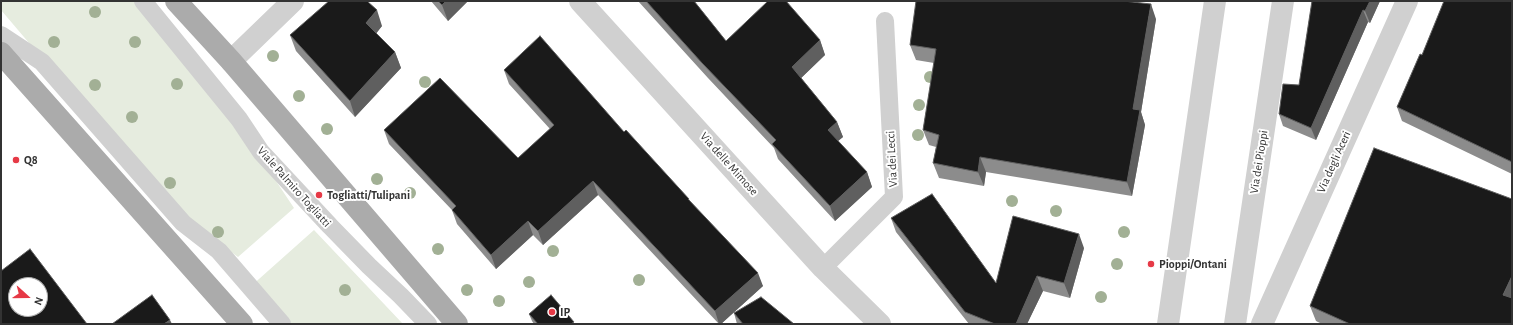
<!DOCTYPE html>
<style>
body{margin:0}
#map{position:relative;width:1513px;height:325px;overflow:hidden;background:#fff;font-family:"Alegreya Sans",sans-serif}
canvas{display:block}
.frame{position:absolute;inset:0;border:2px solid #333;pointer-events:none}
.north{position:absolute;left:8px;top:277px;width:40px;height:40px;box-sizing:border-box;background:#fff;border:1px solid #adadad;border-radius:50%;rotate:111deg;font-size:11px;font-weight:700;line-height:16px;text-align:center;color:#333}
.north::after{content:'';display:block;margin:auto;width:14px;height:18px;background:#e63946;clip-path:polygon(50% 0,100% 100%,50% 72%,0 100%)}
</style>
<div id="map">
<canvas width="1513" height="325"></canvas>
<div class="frame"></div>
<div class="north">N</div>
</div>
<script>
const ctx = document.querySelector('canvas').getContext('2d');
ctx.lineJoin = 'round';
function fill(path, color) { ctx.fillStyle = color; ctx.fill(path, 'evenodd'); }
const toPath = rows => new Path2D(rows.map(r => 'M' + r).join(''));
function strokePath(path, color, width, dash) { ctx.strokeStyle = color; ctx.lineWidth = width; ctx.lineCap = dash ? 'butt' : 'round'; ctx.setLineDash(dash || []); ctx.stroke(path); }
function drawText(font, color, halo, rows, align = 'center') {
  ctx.font = font + ' "Alegreya Sans",sans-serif'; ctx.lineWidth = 4; ctx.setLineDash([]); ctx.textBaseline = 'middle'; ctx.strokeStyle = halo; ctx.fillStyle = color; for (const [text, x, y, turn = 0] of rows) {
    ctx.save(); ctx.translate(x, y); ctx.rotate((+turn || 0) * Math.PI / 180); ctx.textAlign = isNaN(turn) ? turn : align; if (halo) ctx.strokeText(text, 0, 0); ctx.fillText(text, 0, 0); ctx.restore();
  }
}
fill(toPath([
 [1,1,134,1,218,94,294,208,238,257,165,203,1,10],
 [314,230,403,324,282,324,250,287]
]), '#e6ecdf');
strokePath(toPath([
 [143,1,239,119,261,152,330,226,369,266,401,296,428,324],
 [1,35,42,62,183,223,219,251,282,324],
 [823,268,894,197,885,21]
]), '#d0d0d0', 18);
strokePath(toPath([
 [580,1,823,268,880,324],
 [231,61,293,1],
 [1168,324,1215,1],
 [1235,324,1283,1],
 [1262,324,1407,1]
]), '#d0d0d0', 22);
strokePath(toPath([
 [176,1,231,61,457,324],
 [1,53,242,324]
]), '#ababab', 22);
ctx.fillStyle = '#a2b095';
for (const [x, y] of [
 [95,12],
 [54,42],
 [135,42],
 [273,56],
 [930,77],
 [425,82],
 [177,84],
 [95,85],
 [299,96],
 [919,105],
 [132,117],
 [327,129],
 [918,135],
 [377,179],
 [170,183],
 [410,193],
 [1012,201],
 [1056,211],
 [218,232],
 [1124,232],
 [438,249],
 [553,251],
 [1117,264],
 [639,280],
 [529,282],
 [345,290],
 [467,290],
 [1101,297],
 [499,301]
]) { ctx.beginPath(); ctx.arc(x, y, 6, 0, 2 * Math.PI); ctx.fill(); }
fill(toPath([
 [431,1,468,1,448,21],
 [638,1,694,1,726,41,820,40,825,55,801,78,837,122,843,137,838,141,867,172,872,187,835,221,778,159,774,148,708,78],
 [1312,1,1380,1,1370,23,1368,22,1316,140,1283,126,1279,114,1299,85],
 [1512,1,1512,174,1402,121,1397,107,1422,55],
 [1156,19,1141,112,1145,125,1132,196,986,172,984,186,939,178,933,163,936,147,929,145,923,130,934,63,916,60,910,45],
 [382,26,376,33,395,52,401,68,355,117,296,51,290,35],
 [504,70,624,132,689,199,690,202,763,286,721,324,719,324,598,195,543,245,533,235,496,269,457,224,452,210,389,144,384,130,518,158,550,129,509,84],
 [891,218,996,283,1084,248,1070,298,1043,291,1027,324,969,324,896,232],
 [1310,306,1512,324,1322,324,1316,321],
 [734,313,794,324,737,324],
 [529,314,574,324,534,324,532,321]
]), '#8c8c8c');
fill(toPath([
 [446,1,468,1,448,21,442,5],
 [1370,1,1380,1,1370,23,1365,11],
 [1151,4,1156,19,1141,112,1145,125,1132,196,1127,182,1133,109],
 [377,10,382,26,372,39,366,23],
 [1363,10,1368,22,1316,140,1311,128],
 [820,40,825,55,797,82,792,67],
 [395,52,401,68,355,117,350,101],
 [837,122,843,137,833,145,828,130],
 [980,157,986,172,984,186,978,172],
 [867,172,872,187,835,221,830,206],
 [593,181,598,195,543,245,538,231],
 [528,221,533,235,496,269,491,255],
 [1079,234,1084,248,1070,298,1064,283],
 [758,273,763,286,721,324,719,324,715,311],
 [1037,276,1043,291,1027,324,1016,324],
 [1512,276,1512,303,1503,295],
 [170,320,172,324,164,324]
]), '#5f5f5f');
const building = toPath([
 [329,1,367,1,377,10,366,23,395,52,350,101,290,35,329,1],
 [438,1,446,1,442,5,438,1],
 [646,1,694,1,726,41,768,1,786,1,820,40,792,67,837,122,828,130,867,172,830,206,772,144,776,140,702,63,646,1],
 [916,1,1123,1,1151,4,1133,109,1140,110,1127,182,980,157,978,172,933,163,939,135,923,130,936,49,910,45,916,1],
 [1312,1,1370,1,1365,11,1363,10,1311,128,1279,114,1283,84,1299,85,1312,1],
 [1444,1,1512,1,1512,162,1397,107,1420,54,1422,55,1444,1],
 [540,36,624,132,626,130,689,199,688,199,758,273,715,311,593,181,538,231,528,221,491,255,452,210,456,206,384,130,440,78,518,158,554,125,504,70,540,36],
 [1374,148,1512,199,1512,276,1503,295,1512,298,1512,324,1350,324,1310,306,1374,148],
 [932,194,996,283,1013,216,1079,234,1064,283,1037,276,1016,324,995,324,965,312,891,218,932,194],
 [30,249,87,324,1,324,1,271,30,249],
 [16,285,40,285,40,309,16,309,16,285],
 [152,295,170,320,164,324,112,324,152,295],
 [551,295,574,322,571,324,538,324,529,314,551,295],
 [761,297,794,324,743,324,734,313,761,297]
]);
fill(building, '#1a1a1a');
strokePath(building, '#5f5f5f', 1);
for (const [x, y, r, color] of [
 [16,160,4,"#e63946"],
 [319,195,4,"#e63946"],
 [1151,264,4,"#e63946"],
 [552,312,4,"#e63946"]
]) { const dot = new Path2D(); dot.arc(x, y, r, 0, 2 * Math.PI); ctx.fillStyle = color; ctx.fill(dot); strokePath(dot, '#fff', 1.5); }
drawText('12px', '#333', '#fff', [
 ["Via dei Lecci",892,159,-93],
 ["Via dei Pioppi",1259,162,-81],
 ["Via degli Aceri",1334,162,-66],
 ["Via delle Mimose",729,164,48],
 ["Viale Palmiro Togliatti",294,187,48]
]);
drawText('bold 12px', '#333', '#fff', [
 ["Q8",24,160],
 ["Togliatti/Tulipani",327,195],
 ["Pioppi/Ontani",1159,264],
 ["IP",560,312]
], 'left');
</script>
